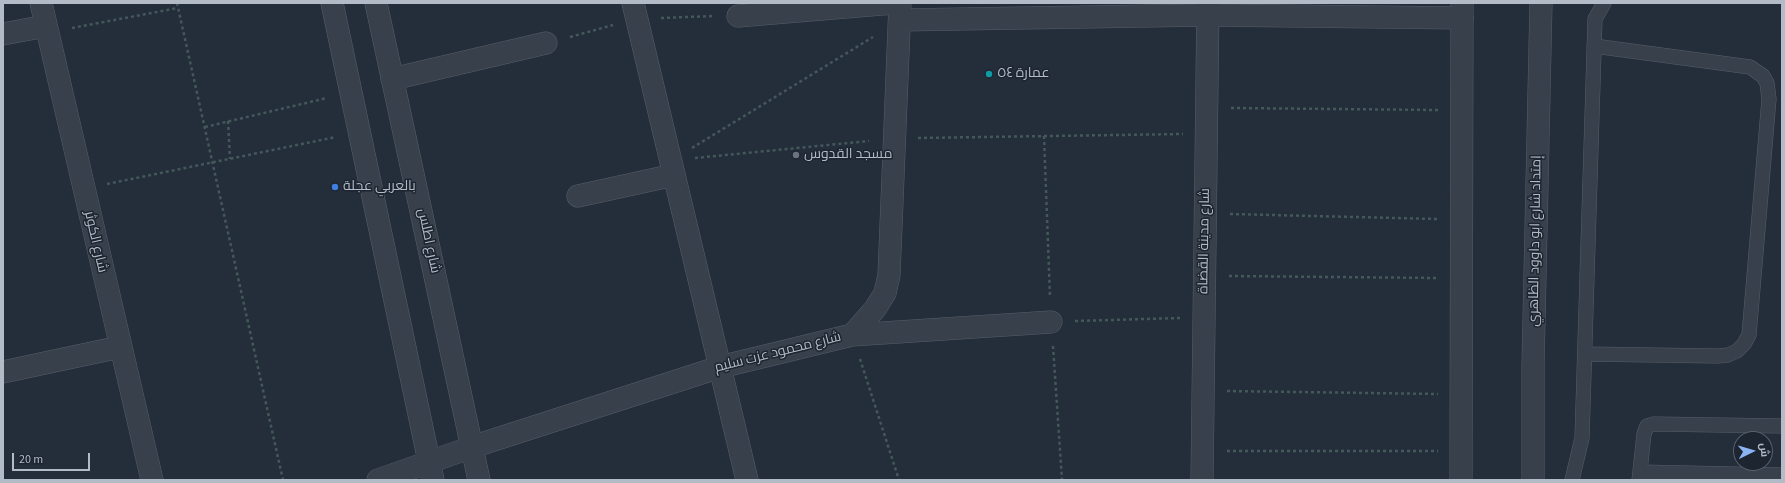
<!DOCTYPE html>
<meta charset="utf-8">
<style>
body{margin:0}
#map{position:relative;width:1785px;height:483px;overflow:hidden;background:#242e3b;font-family:"Source Sans 3",Cairo,sans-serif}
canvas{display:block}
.frame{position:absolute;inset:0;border:4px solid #b3bbc7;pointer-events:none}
.north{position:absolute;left:1733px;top:431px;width:40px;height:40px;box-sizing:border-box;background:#1d2530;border:1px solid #59616c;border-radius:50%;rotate:85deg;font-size:11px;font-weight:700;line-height:16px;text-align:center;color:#b3bbc7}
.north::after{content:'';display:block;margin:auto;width:14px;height:18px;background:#8bb4f3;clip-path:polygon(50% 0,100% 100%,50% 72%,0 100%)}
.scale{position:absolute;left:12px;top:453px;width:78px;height:18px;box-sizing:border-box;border:2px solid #b3bbc7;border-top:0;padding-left:5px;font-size:12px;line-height:14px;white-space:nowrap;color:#b3bbc7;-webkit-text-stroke:3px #1d2530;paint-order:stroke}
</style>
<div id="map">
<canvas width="1785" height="483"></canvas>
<div class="frame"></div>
<div class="north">ش</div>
<div class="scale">20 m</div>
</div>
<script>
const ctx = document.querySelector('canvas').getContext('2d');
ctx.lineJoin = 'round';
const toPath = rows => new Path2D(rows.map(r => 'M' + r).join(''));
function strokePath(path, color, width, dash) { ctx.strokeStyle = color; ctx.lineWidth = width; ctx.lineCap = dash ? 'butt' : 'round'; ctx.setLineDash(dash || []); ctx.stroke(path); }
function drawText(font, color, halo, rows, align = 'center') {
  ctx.font = font + ' "Source Sans 3",Cairo,sans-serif'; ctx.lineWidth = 3; ctx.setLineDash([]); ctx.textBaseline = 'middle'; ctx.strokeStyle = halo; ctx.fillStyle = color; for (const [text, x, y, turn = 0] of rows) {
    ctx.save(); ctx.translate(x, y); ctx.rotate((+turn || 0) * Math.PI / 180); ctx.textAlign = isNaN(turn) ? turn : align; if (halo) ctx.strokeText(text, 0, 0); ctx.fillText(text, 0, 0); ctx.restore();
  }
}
const service = toPath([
 [1585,354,1718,356,1728,355,1737,351,1744,344,1749,335,1769,99,1767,83,1763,76,1750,67,1594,46],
 [1640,472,1782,475],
 [1572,480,1582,438,1595,19,1604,3],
 [1639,480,1644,434,1647,426,1654,424,1782,426]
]);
const minor = toPath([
 [41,3,152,480],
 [633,3,747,480],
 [738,16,894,3],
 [900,20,1208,15,1462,18],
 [3,34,46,26],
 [392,79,546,43],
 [578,196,674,175],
 [852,335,1051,322],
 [3,372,120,347],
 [378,480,472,447,720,367,852,335,875,309,885,293,889,275,900,3],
 [1202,480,1208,3]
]);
const tertiary = toPath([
 [332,3,433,480],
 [376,3,479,480],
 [1461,480,1462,3],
 [1533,480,1533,365,1541,3]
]);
strokePath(service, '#565e69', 15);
strokePath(minor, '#565e69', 23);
strokePath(tertiary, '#565e69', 23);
strokePath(toPath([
 [177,3,283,480],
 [661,18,714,16],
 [72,28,178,8],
 [570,37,613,25],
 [1231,108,1438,110],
 [228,121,230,159],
 [205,127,327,98],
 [1044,136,1050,297],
 [918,138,1183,134],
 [692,148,873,37],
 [695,158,869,141],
 [107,184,336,137],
 [1230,214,1437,219],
 [1229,276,1438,278],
 [1075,321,1180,318],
 [1053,346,1062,480],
 [860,359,899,480],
 [1227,391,1438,394],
 [1227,451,1438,451]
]), '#445759', 2.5, [3, 3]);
strokePath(service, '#37404b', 14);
strokePath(minor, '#37404b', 22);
strokePath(tertiary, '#37404b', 22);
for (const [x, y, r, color] of [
 [989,74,4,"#0f9aa8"],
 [796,155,4,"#6b7280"],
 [335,187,4,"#3f7fe0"]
]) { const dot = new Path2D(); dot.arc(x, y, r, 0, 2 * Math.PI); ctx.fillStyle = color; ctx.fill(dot); strokePath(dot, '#1d2530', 1.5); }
drawText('14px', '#b3bbc7', '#1d2530', [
 ["عمارة ٥٤",997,74],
 ["مسجد القدوس",804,155],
 ["بالعربي عجلة",343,187]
], 'left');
drawText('14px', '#b3bbc7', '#1d2530', [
 ["شارع اطلس",428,241,78],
 ["شارع مدينة القضاة",1205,241,-89],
 ["إمتداد شارع ابو داوود الظاهري",1536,241,-89],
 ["شارع الكوثر",95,242,77],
 ["شارع محمود عزت سليم",778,353,-14]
]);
</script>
